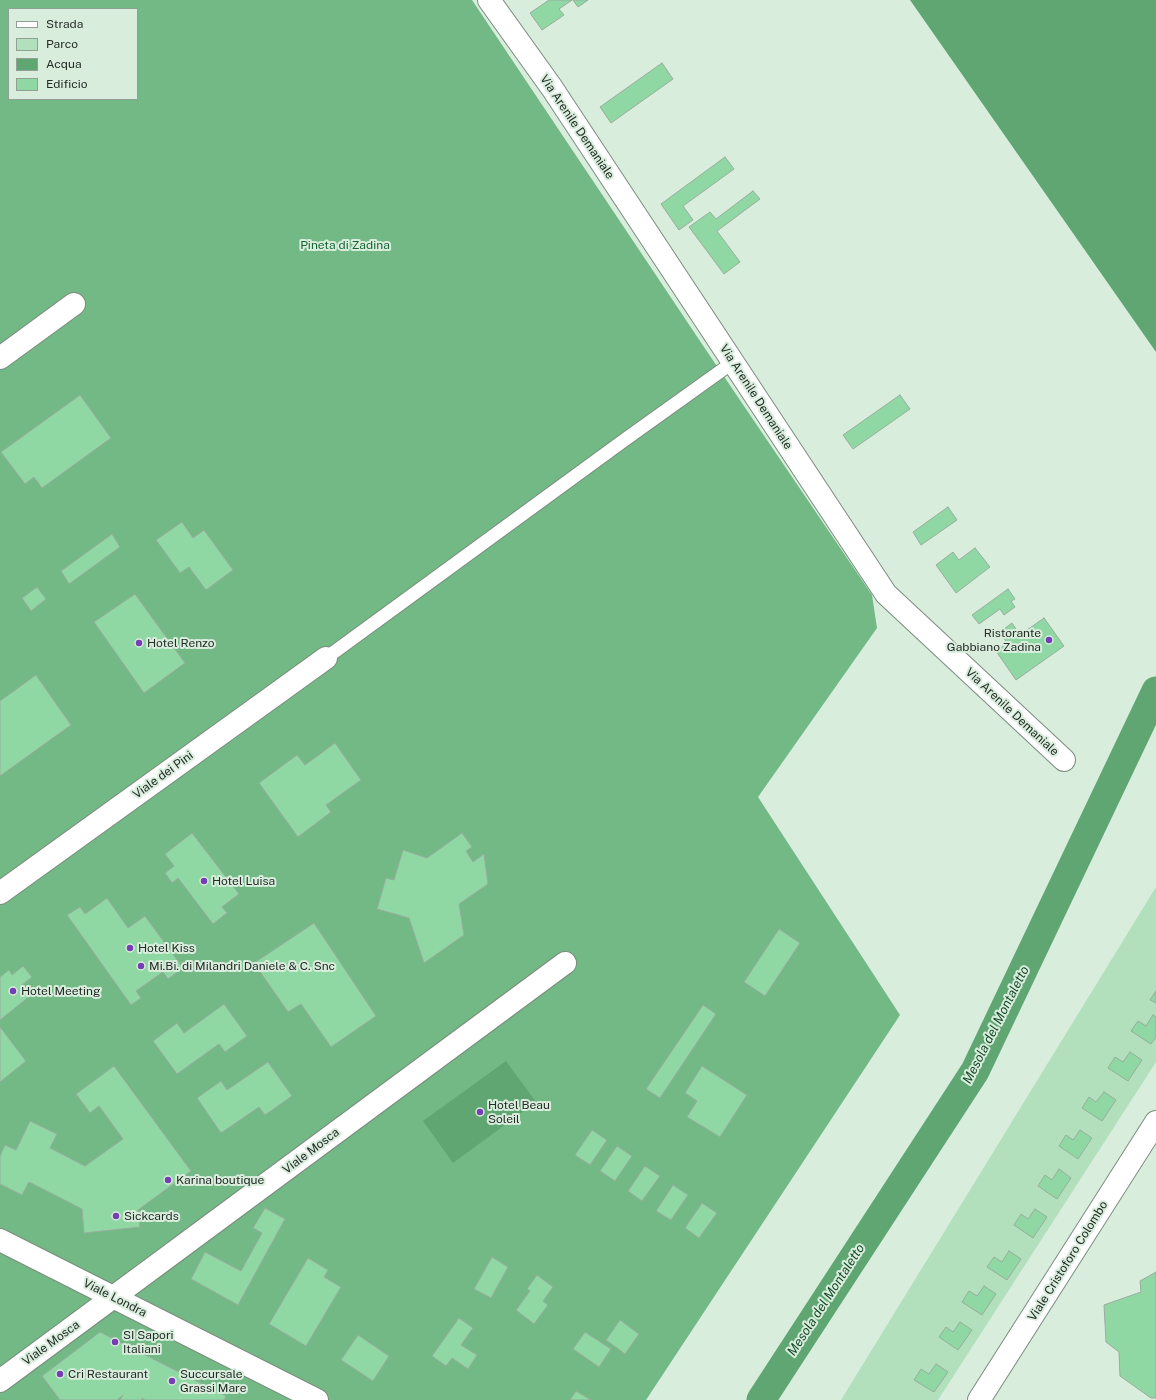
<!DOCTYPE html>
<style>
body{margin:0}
#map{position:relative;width:1156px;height:1400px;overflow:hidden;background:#d9eddd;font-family:"Public Sans",sans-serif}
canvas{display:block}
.legend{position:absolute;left:8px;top:8px;width:130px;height:92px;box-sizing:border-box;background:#d9eddd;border:1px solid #91a094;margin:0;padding:5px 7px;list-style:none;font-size:12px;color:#252c27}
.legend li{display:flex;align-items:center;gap:8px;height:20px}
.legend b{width:20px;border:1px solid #91a094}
</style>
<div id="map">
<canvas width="1156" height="1400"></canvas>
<ul class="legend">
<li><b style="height:5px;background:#fff"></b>Strada</li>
<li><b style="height:11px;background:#b2e0bc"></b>Parco</li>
<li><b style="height:11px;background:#5fa673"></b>Acqua</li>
<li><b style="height:11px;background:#90d8a3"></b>Edificio</li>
</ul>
</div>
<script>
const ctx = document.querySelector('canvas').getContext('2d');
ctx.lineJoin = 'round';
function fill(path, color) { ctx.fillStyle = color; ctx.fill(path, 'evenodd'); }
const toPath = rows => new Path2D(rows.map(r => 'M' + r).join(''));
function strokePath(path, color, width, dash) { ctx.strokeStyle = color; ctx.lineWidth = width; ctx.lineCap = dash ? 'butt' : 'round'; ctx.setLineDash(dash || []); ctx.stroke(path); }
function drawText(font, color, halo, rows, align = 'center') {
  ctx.font = font + ' "Public Sans",sans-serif'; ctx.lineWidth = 4; ctx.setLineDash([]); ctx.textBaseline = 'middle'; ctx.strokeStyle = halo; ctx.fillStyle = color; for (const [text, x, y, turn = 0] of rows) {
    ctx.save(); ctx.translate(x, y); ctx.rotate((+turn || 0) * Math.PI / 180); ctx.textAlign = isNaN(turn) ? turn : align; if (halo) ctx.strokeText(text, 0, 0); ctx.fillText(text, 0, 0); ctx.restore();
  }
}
fill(toPath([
 [1156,887,1156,1062,938,1400,841,1400]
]), '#b2e0bc');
fill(toPath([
 [0,0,472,0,704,347,872,595,877,628,758,797,900,1015,646,1400,0,1400],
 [9,9,137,9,137,99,9,99]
]), '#72b986');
fill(toPath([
 [910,0,1156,0,1156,352],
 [506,1061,536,1102,453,1163,423,1121]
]), '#5fa673');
strokePath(toPath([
 [761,1400,975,1071,1156,691]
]), '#5fa673', 29);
const building = toPath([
 [549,0,572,0,559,9,564,15,542,30,530,13,549,0],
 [573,0,588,0,578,7,573,0],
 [662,63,673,79,611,123,600,107,662,63],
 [725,157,734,169,683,206,693,220,679,230,661,204,725,157],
 [753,191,760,199,717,231,740,262,724,274,689,227,710,212,716,219,753,191],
 [80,395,111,438,42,488,34,477,25,484,1,452,80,395],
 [900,395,910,409,853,449,843,435,900,395],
 [948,507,957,520,921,545,913,532,948,507],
 [182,522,193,538,204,530,233,570,206,590,189,567,180,573,156,540,182,522],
 [112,534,120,547,69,584,61,571,112,534],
 [975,548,990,567,956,593,936,565,953,552,959,560,975,548],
 [37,587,46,599,31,611,22,598,37,587],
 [1008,589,1015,599,1011,601,1015,607,1004,615,1000,609,979,624,972,615,1008,589],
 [135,594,185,663,144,693,94,622,135,594],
 [1044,618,1064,646,1016,680,996,651,1007,643,1000,632,1012,623,1020,635,1044,618],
 [36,675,71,725,0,776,0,701,36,675],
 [335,743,361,780,326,805,331,812,298,837,259,783,297,755,305,765,335,743],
 [192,833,239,894,222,907,227,913,213,924,178,878,172,883,165,873,174,866,165,854,192,833],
 [462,833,472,847,466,851,473,862,484,854,488,884,459,904,464,935,424,963,409,918,377,909,386,878,394,880,403,850,427,858,462,833],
 [107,898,128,928,145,916,183,968,168,979,163,972,136,991,141,998,131,1005,67,915,80,907,85,914,107,898],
 [314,923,376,1016,331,1047,301,1004,288,1012,254,963,314,923],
 [779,929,800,943,765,996,744,982,779,929],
 [23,966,32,977,22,985,30,996,0,1020,0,977,9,970,12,975,23,966],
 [1156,991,1156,1003,1150,1000,1156,991],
 [224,1004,247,1036,225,1052,219,1044,177,1074,153,1041,177,1023,184,1033,224,1004],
 [703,1005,716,1014,660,1098,646,1089,703,1005],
 [1153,1015,1156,1017,1156,1037,1151,1044,1131,1031,1138,1021,1146,1026,1153,1015],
 [0,1027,26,1061,0,1082,0,1027],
 [1130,1052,1142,1060,1128,1081,1108,1068,1115,1057,1123,1062,1130,1052],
 [268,1062,292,1096,265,1115,259,1107,221,1133,197,1098,221,1081,227,1090,268,1062],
 [114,1066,191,1171,138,1210,140,1227,84,1233,82,1209,29,1182,22,1195,0,1184,0,1156,5,1145,16,1150,30,1121,57,1134,50,1148,85,1166,123,1139,99,1106,90,1113,76,1094,114,1066],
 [702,1066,747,1095,720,1137,687,1117,697,1101,685,1093,702,1066],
 [1104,1092,1116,1100,1102,1121,1082,1108,1089,1097,1096,1102,1104,1092],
 [592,1130,607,1140,590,1165,575,1155,592,1130],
 [1080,1130,1092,1138,1078,1159,1059,1146,1066,1135,1073,1140,1080,1130],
 [617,1146,632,1156,615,1181,600,1171,617,1146],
 [645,1166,660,1176,642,1201,628,1191,645,1166],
 [1059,1169,1071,1178,1057,1199,1038,1186,1045,1175,1052,1180,1059,1169],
 [673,1185,688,1195,671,1220,656,1211,673,1185],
 [702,1203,717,1213,699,1238,685,1228,702,1203],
 [265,1208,285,1219,238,1305,191,1279,205,1252,241,1271,262,1233,253,1228,265,1208],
 [1035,1209,1047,1217,1033,1238,1014,1225,1021,1214,1028,1219,1035,1209],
 [1009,1251,1021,1259,1007,1280,987,1267,994,1257,1002,1262,1009,1251],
 [492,1257,508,1267,491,1298,474,1289,492,1257],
 [308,1258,328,1270,324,1277,341,1287,306,1346,269,1324,308,1258],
 [1156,1272,1156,1398,1151,1398,1120,1376,1119,1352,1106,1342,1104,1305,1141,1292,1140,1281,1156,1272],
 [537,1275,553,1287,543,1301,548,1305,534,1324,516,1310,530,1291,527,1289,537,1275],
 [984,1286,996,1294,982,1315,962,1302,969,1291,977,1296,984,1286],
 [459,1318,473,1328,461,1345,477,1355,468,1369,452,1358,446,1366,432,1356,459,1318],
 [620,1320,639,1334,625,1354,606,1340,620,1320],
 [960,1322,972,1330,958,1350,939,1337,946,1327,953,1332,960,1322],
 [100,1332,226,1396,224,1400,145,1400,142,1398,142,1400,120,1400,123,1395,117,1400,60,1400,42,1376,100,1332],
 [585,1332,611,1349,599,1367,573,1349,585,1332],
 [358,1335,389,1356,373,1381,341,1360,358,1335],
 [936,1364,948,1372,934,1392,914,1380,921,1369,929,1374,936,1364],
 [576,1391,591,1400,570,1400,576,1391]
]);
fill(building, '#90d8a3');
strokePath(building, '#99ac9d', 1);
const lane = toPath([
 [326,658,623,441,725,368]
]);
const street = toPath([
 [0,358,74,304],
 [0,893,326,658],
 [0,1240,317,1400],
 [0,1381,565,963],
 [979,1400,1156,1122]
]);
const secondary = toPath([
 [489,0,552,88,886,594,1064,760]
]);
strokePath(lane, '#7a8c7e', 15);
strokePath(street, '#7a8c7e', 24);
strokePath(secondary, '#7a8c7e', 24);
strokePath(lane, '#fff', 13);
strokePath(street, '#fff', 22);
strokePath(secondary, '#fff', 22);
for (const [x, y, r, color] of [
 [1049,640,4,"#763eb4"],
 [139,643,4,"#763eb4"],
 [204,881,4,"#763eb4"],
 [130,948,4,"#763eb4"],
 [141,966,4,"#763eb4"],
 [13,991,4,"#763eb4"],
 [480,1112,4,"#763eb4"],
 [168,1180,4,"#763eb4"],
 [116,1216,4,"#763eb4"],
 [115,1342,4,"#763eb4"],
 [60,1374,4,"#763eb4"],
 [172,1381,4,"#763eb4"]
]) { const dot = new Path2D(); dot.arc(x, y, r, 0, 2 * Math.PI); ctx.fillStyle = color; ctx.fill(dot); strokePath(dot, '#d9eddd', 1.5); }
drawText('12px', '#252c27', '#d9eddd', [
 ["Via Arenile Demaniale",577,127,56],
 ["Via Arenile Demaniale",756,397,57],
 ["Via Arenile Demaniale",1012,712,43],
 ["Viale dei Pini",163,775,-36],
 ["Viale Mosca",311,1151,-37],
 ["Viale Cristoforo Colombo",1068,1261,-58],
 ["Viale Londra",115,1298,27],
 ["Viale Mosca",51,1343,-36]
]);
drawText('12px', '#176535', '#d9eddd', [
 ["Pineta di Zadina",345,245]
]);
drawText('12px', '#252c27', '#d9eddd', [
 ["Ristorante",1041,633,"right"],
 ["Gabbiano Zadina",1041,647,"right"],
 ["Hotel Renzo",147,643],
 ["Hotel Luisa",212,881],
 ["Hotel Kiss",138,948],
 ["Mi.Bi. di Milandri Daniele & C. Snc",149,966],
 ["Hotel Meeting",21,991],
 ["Hotel Beau",488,1105],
 ["Soleil",488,1119],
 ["Karina boutique",176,1180],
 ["Sickcards",124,1216],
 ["SI Sapori",123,1335],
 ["Italiani",123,1349],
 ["Cri Restaurant",68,1374],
 ["Succursale",180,1374],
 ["Grassi Mare",180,1388]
], 'left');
drawText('italic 13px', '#164a28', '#d9eddd', [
 ["Mesola del Montaletto",996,1025,-63],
 ["Mesola del Montaletto",826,1300,-57]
]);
</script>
